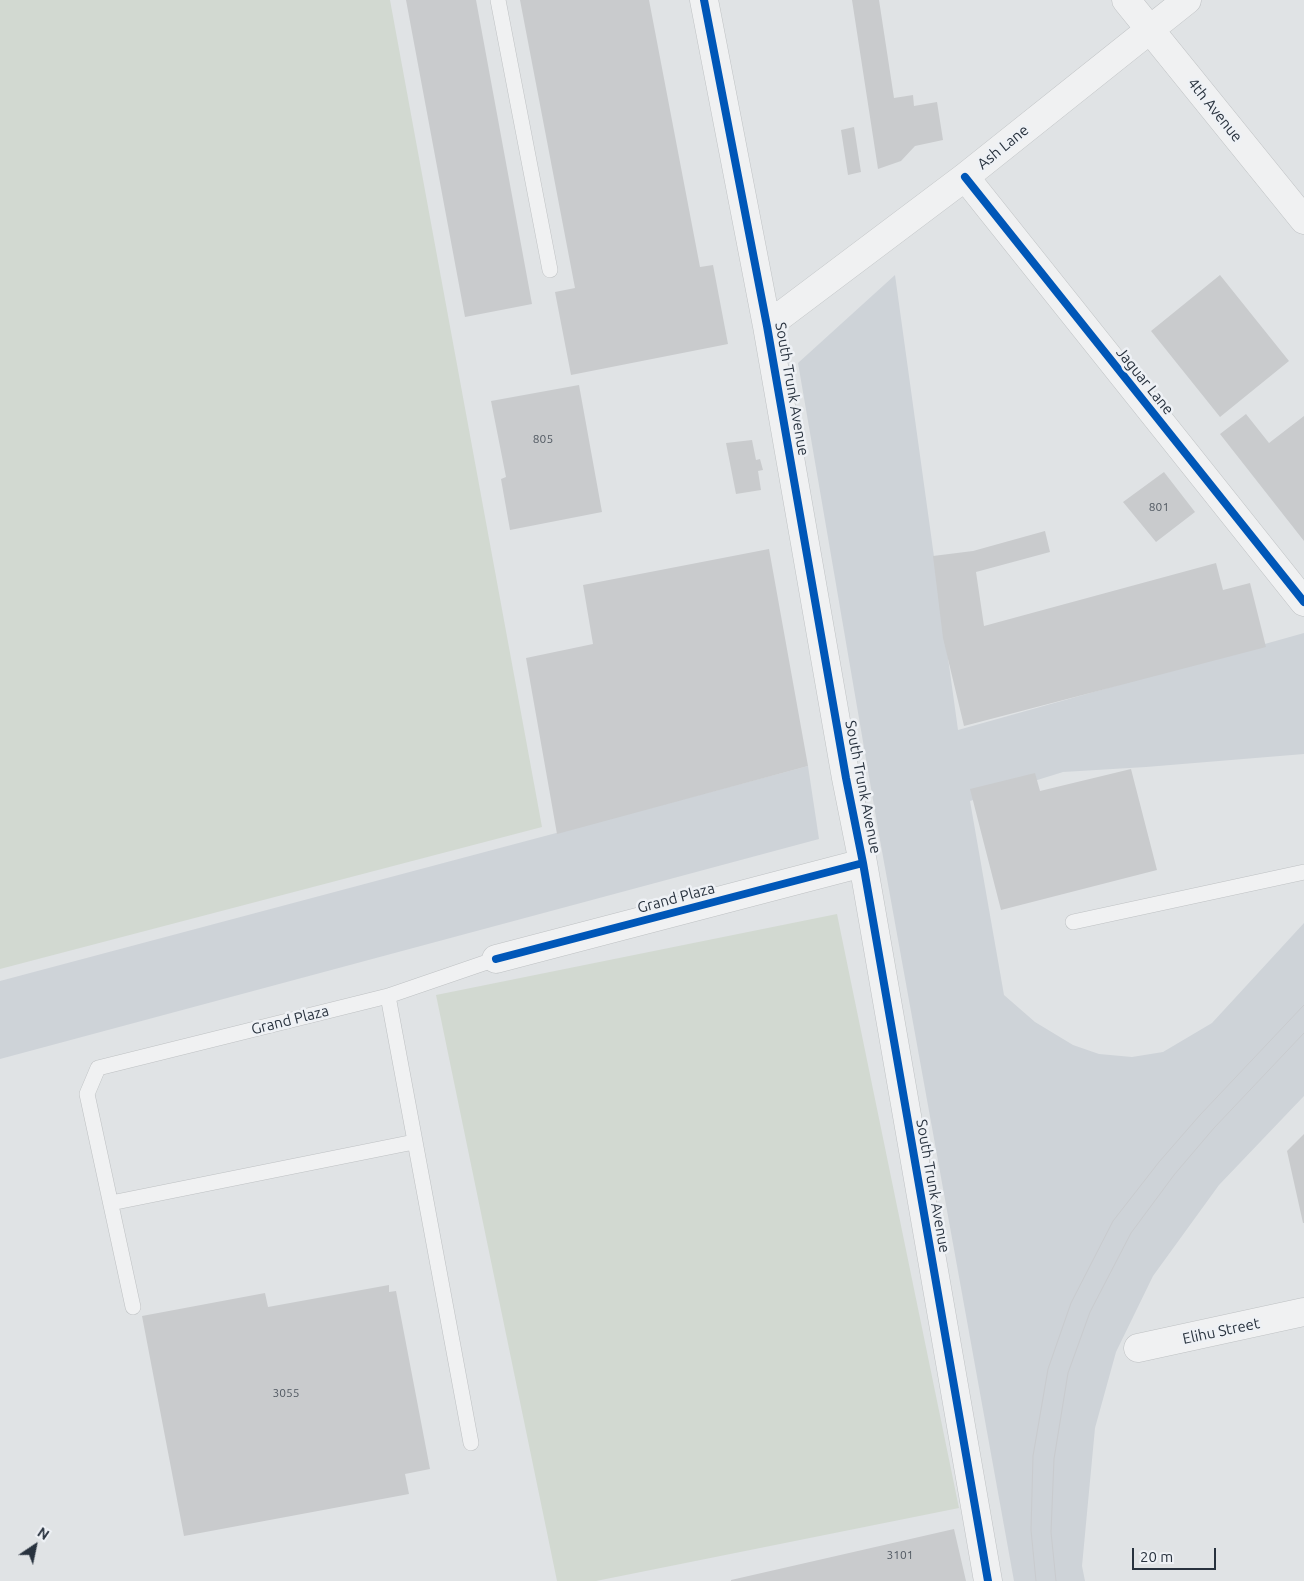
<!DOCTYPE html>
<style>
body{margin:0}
#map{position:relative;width:1304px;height:1581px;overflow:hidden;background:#e0e3e5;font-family:Ubuntu,sans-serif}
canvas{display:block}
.north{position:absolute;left:10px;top:1521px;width:50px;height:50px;-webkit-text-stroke:4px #eef1f5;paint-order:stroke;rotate:34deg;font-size:14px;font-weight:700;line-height:20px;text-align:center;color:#28323e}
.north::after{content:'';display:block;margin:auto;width:18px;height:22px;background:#28323e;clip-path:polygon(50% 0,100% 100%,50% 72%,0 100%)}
.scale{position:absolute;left:1132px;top:1548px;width:84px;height:22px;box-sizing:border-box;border:2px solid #28323e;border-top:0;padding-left:6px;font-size:15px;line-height:18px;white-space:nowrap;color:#28323e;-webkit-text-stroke:4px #eef1f5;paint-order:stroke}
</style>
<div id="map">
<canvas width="1304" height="1581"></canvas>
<div class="north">N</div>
<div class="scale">20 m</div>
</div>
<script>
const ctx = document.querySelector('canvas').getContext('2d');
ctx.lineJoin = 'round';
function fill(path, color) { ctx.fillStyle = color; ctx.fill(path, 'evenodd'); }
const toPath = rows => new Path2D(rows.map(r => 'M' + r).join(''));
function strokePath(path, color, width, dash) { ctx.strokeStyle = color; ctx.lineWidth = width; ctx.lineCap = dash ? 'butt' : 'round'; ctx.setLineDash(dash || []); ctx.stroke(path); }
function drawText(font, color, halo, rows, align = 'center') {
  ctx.font = font + ' Ubuntu,sans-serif'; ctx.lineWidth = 5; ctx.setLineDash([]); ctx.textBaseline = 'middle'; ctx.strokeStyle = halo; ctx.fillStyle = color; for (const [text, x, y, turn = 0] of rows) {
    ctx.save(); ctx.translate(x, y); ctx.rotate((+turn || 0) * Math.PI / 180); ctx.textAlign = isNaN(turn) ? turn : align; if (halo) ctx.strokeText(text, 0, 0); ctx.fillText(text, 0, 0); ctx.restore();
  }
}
fill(toPath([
 [895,275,958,730,1304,633,1304,754,1146,767,1063,772,970,801,1004,995,1035,1022,1073,1045,1099,1054,1132,1057,1163,1052,1212,1023,1304,923,1304,1096,1219,1185,1153,1276,1116,1352,1095,1428,1082,1566,1085,1581,1014,1581,878,829,798,363],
 [808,766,819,839,0,1059,0,981]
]), '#ced3d8');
fill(toPath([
 [0,0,390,0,542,827,0,969],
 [837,914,959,1508,596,1581,557,1581,436,995]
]), '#d2d9d1');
fill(toPath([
 [406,0,476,0,532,304,465,317],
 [520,0,649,0,700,267,713,265,728,344,571,375,555,292,575,288],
 [852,0,879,0,894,98,913,95,914,106,937,102,943,140,915,146,901,161,878,169],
 [854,127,861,172,848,175,841,130],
 [1220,275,1289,361,1220,417,1151,331],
 [579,385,602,512,510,530,501,479,506,477,491,401],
 [1246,414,1269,443,1304,416,1304,541,1220,434],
 [752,440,756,460,760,459,763,470,758,471,761,490,736,494,726,443],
 [1164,472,1195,512,1156,542,1123,502],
 [1045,531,1050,552,976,572,984,626,1216,563,1223,590,1250,583,1266,647,964,726,943,638,933,556,973,551],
 [769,549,808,766,557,834,526,658,593,644,583,585],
 [1131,769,1157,870,1001,910,970,789,1035,773,1040,791],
 [1304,1134,1304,1223,1303,1223,1287,1151],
 [389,1285,389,1292,396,1291,430,1469,405,1474,409,1494,184,1536,142,1316,265,1293,268,1307],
 [954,1529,966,1581,731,1581,731,1580]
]), '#c9cbcd');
const service = toPath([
 [498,0,550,270],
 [1073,922,1304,872],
 [388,996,471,1443],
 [111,1203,414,1142],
 [133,1307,87,1094,98,1068,388,996,496,959]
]);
const minor = toPath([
 [704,0,767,326,846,778,863,863,988,1581],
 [1126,0,1304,220],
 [965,177,1304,602],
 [767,326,965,177,1187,0],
 [496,959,863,863],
 [1138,1348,1304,1312]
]);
strokePath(service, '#bec1c3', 16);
strokePath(minor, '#bec1c3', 29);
strokePath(service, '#f0f1f2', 15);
strokePath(minor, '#f0f1f2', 28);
strokePath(toPath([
 [1036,1581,1031,1530,1033,1456,1048,1369,1071,1303,1113,1221,1159,1162,1200,1115,1304,1005],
 [1056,1581,1051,1532,1054,1459,1068,1373,1090,1312,1131,1233,1174,1175,1214,1128,1304,1033]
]), '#c9cbce', 1);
strokePath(toPath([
 [704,0,767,326,846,778,863,863,988,1581],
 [965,177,1304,602],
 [496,959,863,863]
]), '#0057b8', 8);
drawText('12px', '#515962', null, [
 ["805",543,439],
 ["801",1159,507],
 ["3055",286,1393],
 ["3101",900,1555]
]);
drawText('15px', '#28323e', '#eef1f5', [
 ["4th Avenue",1215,110,51],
 ["Ash Lane",1003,147,-39],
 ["Jaguar Lane",1145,381,51],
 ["South Trunk Avenue",792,389,80],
 ["South Trunk Avenue",863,787,79],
 ["Grand Plaza",676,898,-15],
 ["Grand Plaza",290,1020,-14],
 ["South Trunk Avenue",933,1186,80],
 ["Elihu Street",1221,1331,-12]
]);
</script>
